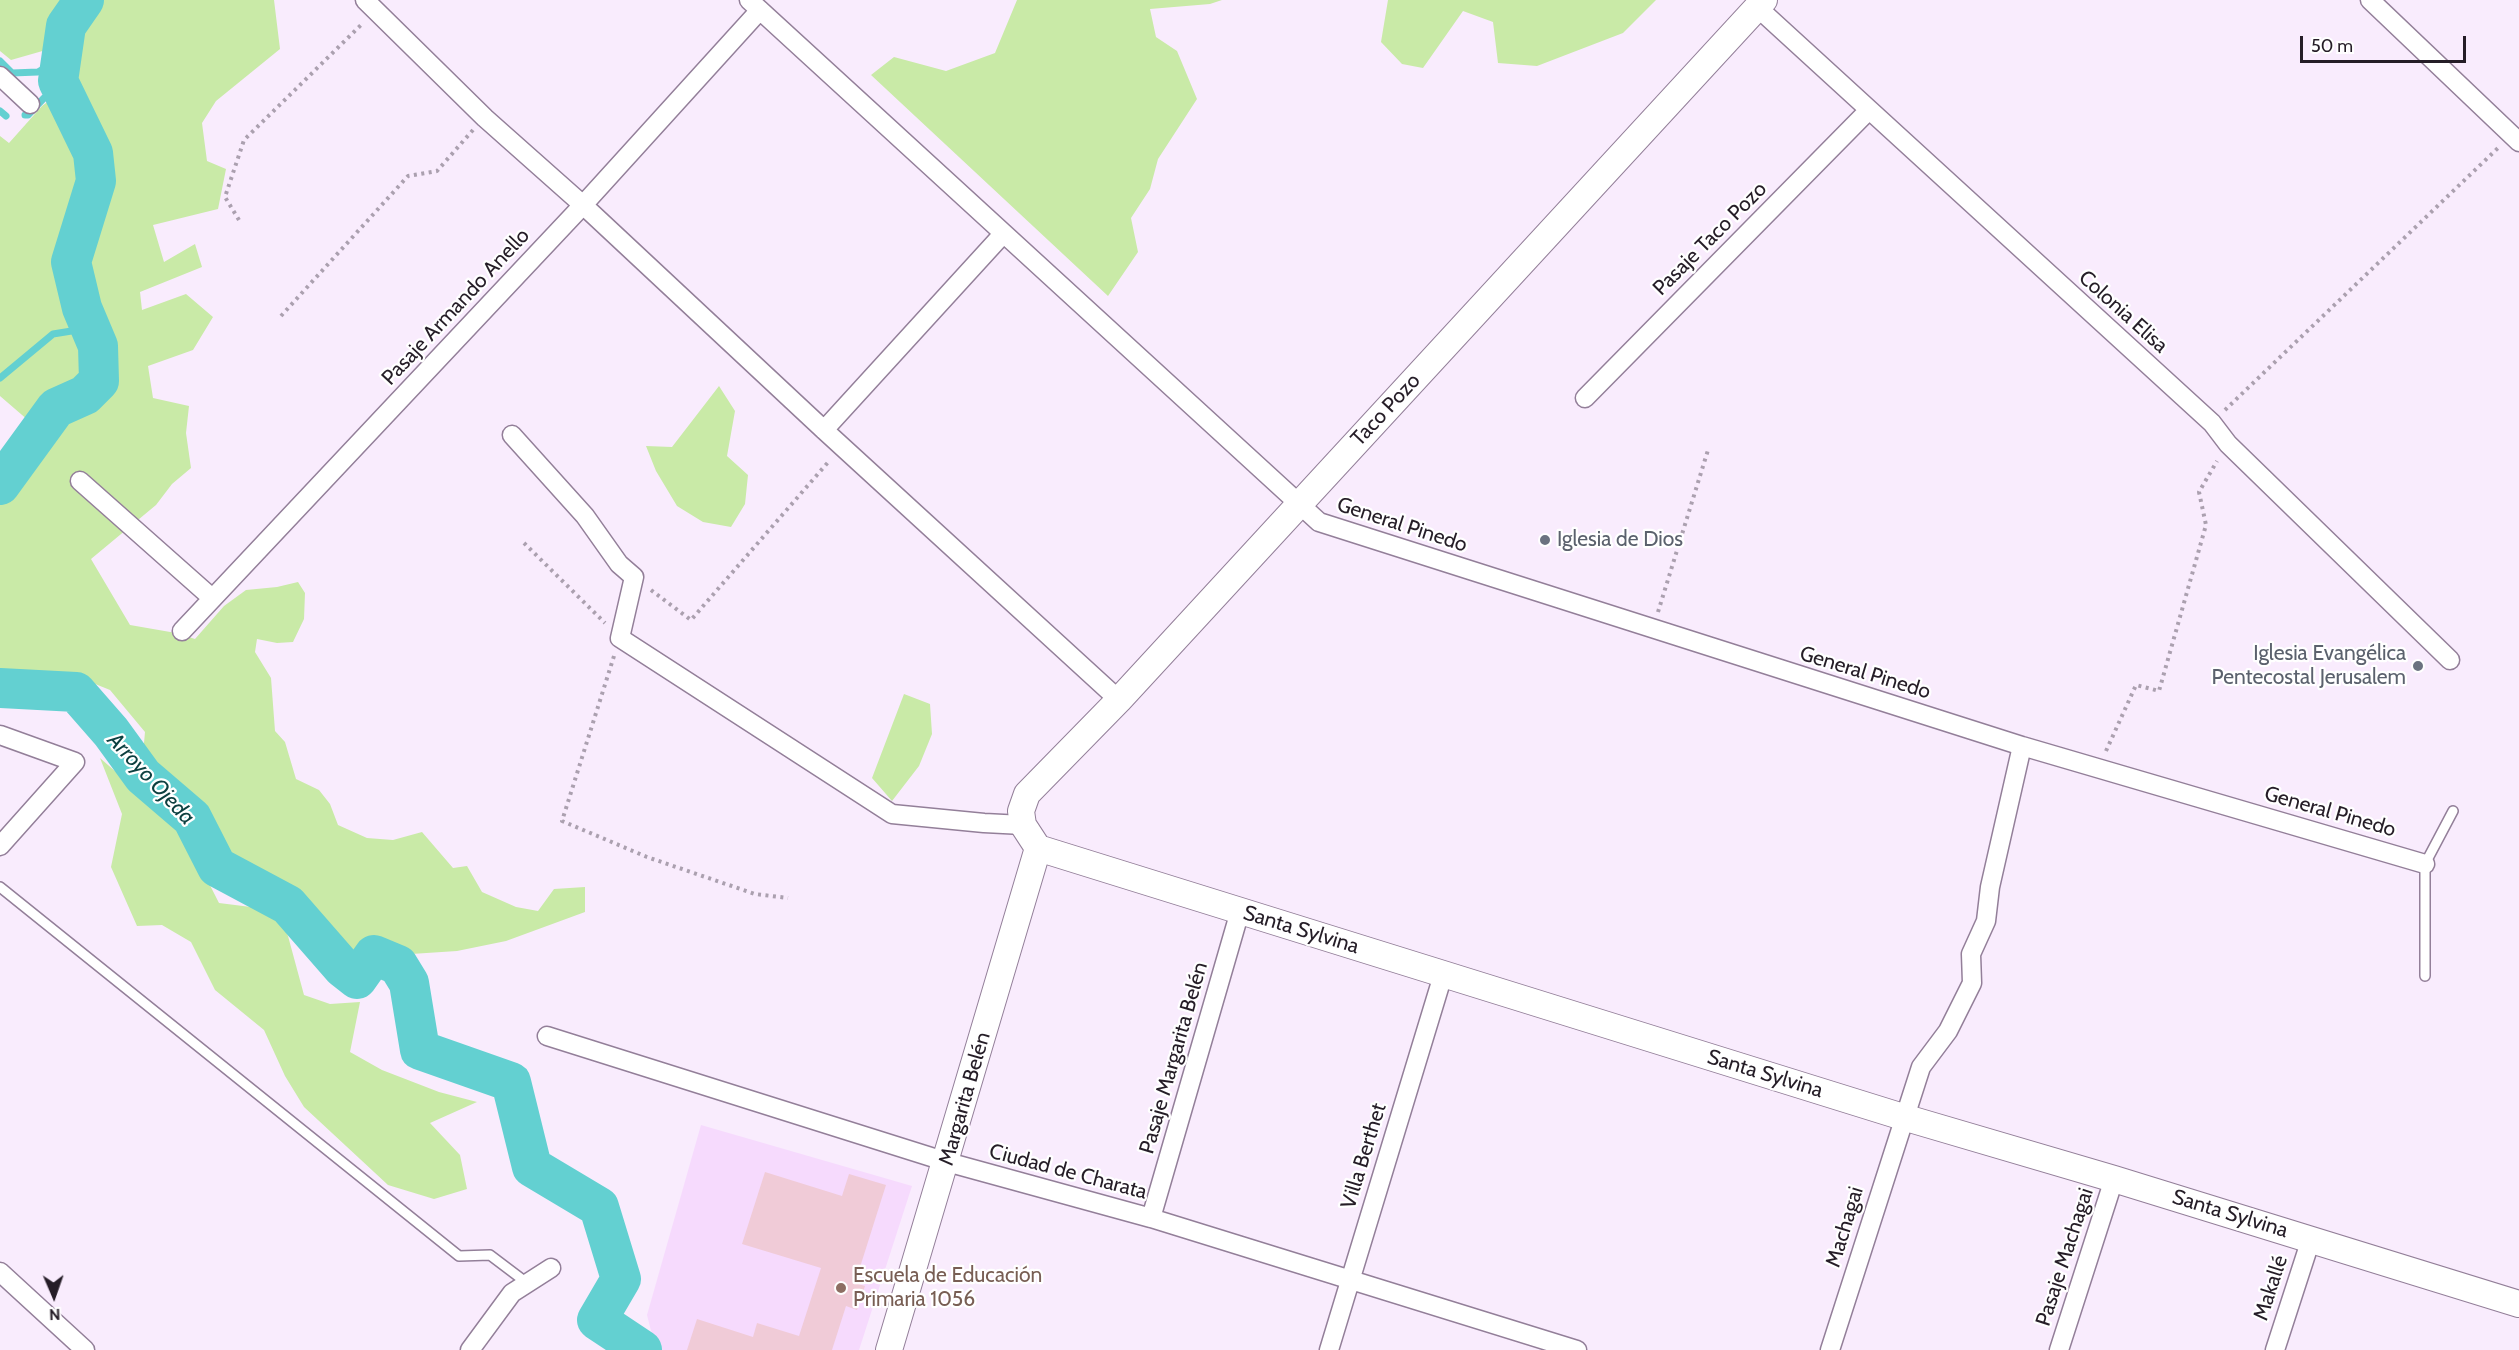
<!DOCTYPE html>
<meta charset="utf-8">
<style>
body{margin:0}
#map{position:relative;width:2519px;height:1350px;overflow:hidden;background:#f9ecfd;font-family:Cabin,sans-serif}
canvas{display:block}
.north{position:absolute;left:24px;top:1266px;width:60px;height:60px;-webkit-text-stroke:4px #fff;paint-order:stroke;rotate:178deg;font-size:16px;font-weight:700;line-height:24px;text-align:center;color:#251d27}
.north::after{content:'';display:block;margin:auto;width:21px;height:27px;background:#251d27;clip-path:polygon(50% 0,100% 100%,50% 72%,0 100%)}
.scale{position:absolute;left:2300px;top:36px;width:166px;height:27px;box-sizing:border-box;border:3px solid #251d27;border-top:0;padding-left:8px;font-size:18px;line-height:21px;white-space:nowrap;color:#251d27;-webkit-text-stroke:4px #fff;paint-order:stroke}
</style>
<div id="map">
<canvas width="2519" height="1350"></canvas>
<div class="north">N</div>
<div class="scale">50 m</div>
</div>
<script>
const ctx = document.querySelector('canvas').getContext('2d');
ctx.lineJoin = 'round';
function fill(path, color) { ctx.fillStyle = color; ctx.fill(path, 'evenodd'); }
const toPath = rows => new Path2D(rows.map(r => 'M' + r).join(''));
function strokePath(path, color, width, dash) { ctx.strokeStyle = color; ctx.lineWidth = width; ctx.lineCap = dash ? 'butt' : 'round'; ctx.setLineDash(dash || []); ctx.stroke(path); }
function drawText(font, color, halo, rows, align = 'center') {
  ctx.font = font + ' Cabin,sans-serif'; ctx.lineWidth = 4.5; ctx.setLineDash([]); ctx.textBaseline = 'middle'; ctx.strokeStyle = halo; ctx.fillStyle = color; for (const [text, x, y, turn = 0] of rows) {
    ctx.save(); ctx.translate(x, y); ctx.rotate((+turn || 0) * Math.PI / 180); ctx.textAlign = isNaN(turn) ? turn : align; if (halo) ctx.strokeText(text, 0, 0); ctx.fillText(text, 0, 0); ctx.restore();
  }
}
fill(toPath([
 [701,1125,912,1186,859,1350,656,1350,647,1315]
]), '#f6dafd');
fill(toPath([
 [0,0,61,0,46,50,11,60,0,51],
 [103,0,274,0,280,49,216,101,202,123,207,161,226,169,218,209,153,225,164,262,195,244,202,267,140,292,142,310,186,294,213,317,193,350,148,366,153,398,189,406,186,433,191,468,172,484,156,505,91,559,130,625,176,633,195,639,224,606,246,590,277,587,298,582,305,593,304,619,293,642,277,643,257,639,255,652,271,678,275,731,285,742,296,779,319,790,330,804,338,825,367,838,393,840,422,832,453,868,467,866,482,892,516,907,538,911,554,889,585,887,585,912,506,941,457,951,396,955,370,948,345,958,335,949,308,901,228,862,211,833,194,811,131,748,144,743,145,732,110,690,78,677,0,678,0,492,47,432,62,409,85,402,108,377,102,350,102,328,80,282,80,251,101,183,104,139,82,109,68,67,87,26],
 [1017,0,1222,0,1210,4,1150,9,1156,37,1177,51,1197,99,1158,159,1150,189,1131,218,1138,252,1108,296,871,75,894,57,946,71,995,53],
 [1388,0,1656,0,1623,33,1537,66,1498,63,1493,22,1463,11,1423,68,1402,64,1381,42],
 [54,97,77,140,83,192,60,264,83,341,92,381,53,402,29,421,0,396,0,136,9,143,42,106],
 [719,386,735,411,727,456,748,475,745,504,731,527,703,522,677,506,656,471,646,446,672,447],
 [904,694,930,704,932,734,919,766,892,801,872,778],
 [100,758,148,800,188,842,219,903,275,910,288,936,304,995,330,1004,360,1002,350,1052,382,1070,439,1092,477,1102,430,1123,460,1155,467,1189,434,1199,388,1185,304,1107,285,1076,264,1030,215,990,191,942,162,925,137,926,111,867,122,814]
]), '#c9eaa7');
strokePath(toPath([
 [0,61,12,73,38,72,62,58],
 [0,111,6,116],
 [25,115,28,115,44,98,62,88],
 [0,378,53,334,90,328]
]), '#63d0d1', 7);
strokePath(toPath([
 [0,485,56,408,85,395,99,381,98,346,82,308,71,262,96,181,93,153,58,81,66,26,84,0],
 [0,688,76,692,111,732,143,776,192,818,217,867,288,905,343,968,357,979,374,955,398,965,409,983,420,1050,511,1082,532,1167,599,1207,621,1279,597,1320,642,1350]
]), '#63d0d1', 40);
fill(toPath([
 [765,1172,842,1196,849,1174,886,1185,855,1283,865,1286,857,1310,846,1306,832,1350,687,1350,697,1319,753,1337,757,1323,799,1336,821,1268,742,1244]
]), '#f0cbd7');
const lane = toPath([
 [0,887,459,1256,490,1255,527,1283],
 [2425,976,2425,864,2453,811]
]);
const street = toPath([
 [365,0,485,118,583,205,824,430,1119,700],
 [749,0,1319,522,2022,746,2425,864],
 [2370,0,2519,142],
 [1757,7,2212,423,2228,444,2450,660],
 [0,76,30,104],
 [1585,398,1868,111],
 [824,430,1003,234],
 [512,435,585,516,619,564,634,577,620,638,892,814,984,823,1023,825],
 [80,481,212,598],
 [182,631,583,205,760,10],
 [0,735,75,762,0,846],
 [547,1036,947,1162,1151,1218,1577,1350],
 [1151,1218,1240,911],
 [0,1272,85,1350],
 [470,1350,512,1293,551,1268],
 [1329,1350,1443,975],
 [1830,1350,1921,1067,1948,1031,1972,983,1971,954,1986,921,1990,887,2022,746],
 [2059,1350,2114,1179],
 [2275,1350,2311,1239]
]);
const secondary = toPath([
 [1764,0,1119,700,1027,794,1021,811,1023,825,1038,848,1903,1117,2114,1179,2519,1304],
 [889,1350,1038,848]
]);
strokePath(lane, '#937f99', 12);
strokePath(street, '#937f99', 21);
strokePath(secondary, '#937f99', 28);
strokePath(toPath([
 [239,220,225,197,244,140,363,23],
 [281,316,408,176,437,171,473,130],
 [2225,410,2499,147],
 [524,543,605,623],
 [651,590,691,620,830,460],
 [1658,612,1708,450],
 [614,656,562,821,647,857,755,894,788,898],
 [2106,751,2136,685,2159,691,2206,525,2199,492,2217,461]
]), '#aba0af', 4, [3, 4.5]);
strokePath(lane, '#fff', 9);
strokePath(street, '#fff', 18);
strokePath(secondary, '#fff', 26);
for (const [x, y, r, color] of [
 [1545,540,6,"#6b7280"],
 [2418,666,6,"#6b7280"],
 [841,1288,6,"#8d6e63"]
]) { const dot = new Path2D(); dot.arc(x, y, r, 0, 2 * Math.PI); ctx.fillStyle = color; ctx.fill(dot); strokePath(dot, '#fff', 2); }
drawText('21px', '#251d27', '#fff', [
 ["Pasaje Taco Pozo",1710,239,-45],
 ["Pasaje Armando Anello",456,307,-47],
 ["Colonia Elisa",2123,312,42],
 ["Taco Pozo",1386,410,-47],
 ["General Pinedo",1402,525,18],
 ["General Pinedo",1865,673,17],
 ["General Pinedo",2330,812,16],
 ["Santa Sylvina",1301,930,17],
 ["Pasaje Margarita Belén",1174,1058,-74],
 ["Santa Sylvina",1765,1074,17],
 ["Margarita Belén",965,1099,-74],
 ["Villa Berthet",1364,1156,-73],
 ["Ciudad de Charata",1068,1172,15],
 ["Santa Sylvina",2230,1214,17],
 ["Machagai",1845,1227,-73],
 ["Pasaje Machagai",2065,1257,-72],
 ["Makallé",2271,1288,-72]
]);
drawText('21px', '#5b616d', '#fff', [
 ["Iglesia de Dios",1557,540],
 ["Iglesia Evangélica",2406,654,"right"],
 ["Pentecostal Jerusalem",2406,678,"right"]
], 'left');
drawText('21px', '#785e54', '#fff', [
 ["Escuela de Educación",853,1276],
 ["Primaria 1056",853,1300]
], 'left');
drawText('italic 22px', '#0c4040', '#fff', [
 ["Arroyo Ojeda",151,779,47]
]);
</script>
